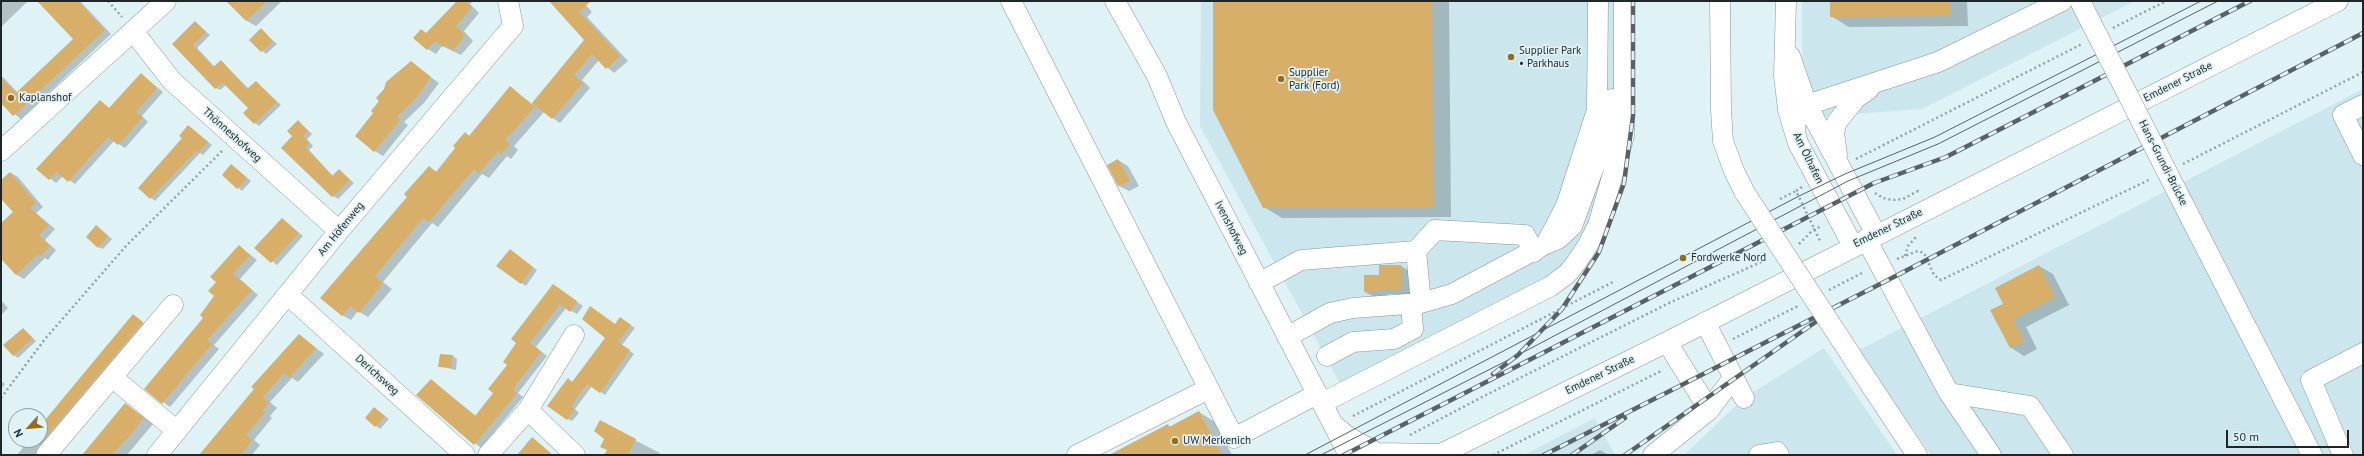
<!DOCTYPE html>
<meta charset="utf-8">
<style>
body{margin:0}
#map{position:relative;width:2364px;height:456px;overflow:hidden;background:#dff2f6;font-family:"PT Sans",sans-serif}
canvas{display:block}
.frame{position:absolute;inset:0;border:2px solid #1f2627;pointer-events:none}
.north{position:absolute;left:8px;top:408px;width:40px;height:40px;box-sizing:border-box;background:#dff2f6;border:1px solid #92a0a3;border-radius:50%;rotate:243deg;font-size:11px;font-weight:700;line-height:16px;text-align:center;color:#1f2627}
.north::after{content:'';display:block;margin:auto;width:14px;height:18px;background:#956d18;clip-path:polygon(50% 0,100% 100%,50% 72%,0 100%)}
.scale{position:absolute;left:2226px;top:430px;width:123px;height:18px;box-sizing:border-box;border:2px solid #1f2627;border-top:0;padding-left:5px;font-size:12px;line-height:14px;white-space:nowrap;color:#1f2627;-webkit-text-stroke:3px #dff2f6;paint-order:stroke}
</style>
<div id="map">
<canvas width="2364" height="456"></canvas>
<div class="frame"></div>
<div class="north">N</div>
<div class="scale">50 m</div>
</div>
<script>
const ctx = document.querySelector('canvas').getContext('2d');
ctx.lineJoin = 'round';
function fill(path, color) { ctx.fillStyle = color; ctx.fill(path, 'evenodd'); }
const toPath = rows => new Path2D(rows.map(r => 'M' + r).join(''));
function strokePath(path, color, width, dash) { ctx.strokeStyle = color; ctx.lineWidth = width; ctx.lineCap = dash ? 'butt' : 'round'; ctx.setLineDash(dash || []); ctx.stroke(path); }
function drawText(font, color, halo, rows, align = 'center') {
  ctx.font = font + ' "PT Sans",sans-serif'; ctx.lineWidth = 3.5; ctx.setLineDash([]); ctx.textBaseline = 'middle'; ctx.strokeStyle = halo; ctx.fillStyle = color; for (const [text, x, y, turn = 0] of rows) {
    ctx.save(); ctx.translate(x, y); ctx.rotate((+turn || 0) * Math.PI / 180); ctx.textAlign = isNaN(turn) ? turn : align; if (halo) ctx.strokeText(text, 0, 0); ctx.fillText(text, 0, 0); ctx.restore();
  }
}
fill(toPath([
 [1201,1,1628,1,1627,146,1563,288,1349,400,1200,126],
 [1802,1,2135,1,1922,109,1802,118],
 [2363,89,2363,455,1931,455,1857,351],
 [1824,348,1897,455,1684,455,1744,398],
 [1595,418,1615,455,1524,455]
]), '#cbe7ed');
fill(toPath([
 [1,1,28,1,1,27],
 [39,1,80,1,111,34,21,119,1,104,1,75,18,93,75,39],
 [229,1,282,1,256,26,247,21],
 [458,1,473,1,470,4,479,13,464,31,473,41,461,55,442,46,436,54,428,49,421,30,427,34],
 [550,1,582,1,592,12,587,17,628,61,614,73,599,60,582,80,590,88,560,123,544,112,514,146,518,150,511,159,507,156,489,178,482,174,438,227,432,223,383,282,392,289,368,317,358,311,351,320,342,315,408,196,429,167,437,172,457,148,465,134,470,136,510,88,532,104,586,40],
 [1214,1,1449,1,1451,217,1282,218,1264,207],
 [1831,1,1967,1,1968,26,1849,27,1831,16],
 [195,22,210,35,197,48,215,67,221,61,249,89,256,82,281,105,259,126,244,113,249,108,226,85,220,90,216,88,174,44],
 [261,30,277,44,266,54,250,40],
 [411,63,439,83,424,103,404,122,408,125,383,156,375,151,375,113,381,101],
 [141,74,163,92,142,116,148,122,125,148,114,141,75,184,63,176,56,183,38,169,100,102,110,109],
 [299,122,312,134,307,139,313,146,309,150,333,176,339,170,354,183,338,199,333,196,294,137],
 [189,126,212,145,203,155,200,153,155,201,139,188,183,138],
 [1118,160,1128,166,1139,186,1129,191,1119,186],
 [232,165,251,181,242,191,223,175],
 [11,173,18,177,43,207,36,213,55,229,45,240,56,250,48,260,45,258,24,279,17,275,1,257,1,225,14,212,1,197,1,182],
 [282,219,303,236,277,265,256,248],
 [97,226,112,239,103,249,98,247],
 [239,246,257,260,240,279,258,295,214,345,219,349,170,407,145,389,204,318,215,296,218,282],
 [510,250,537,270,526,286,521,283],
 [1401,266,1411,272,1411,294,1388,294,1388,297,1374,297,1365,292,1380,276],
 [2039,266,2053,274,2069,305,2026,327,2037,349,2024,356,2010,347,2005,304],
 [553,285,583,306,577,314,566,308,536,347,547,356,518,393,523,397,481,448,418,395,431,380,476,416,494,393],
 [1,300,8,308,1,315],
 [133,315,147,326,40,455,17,455,29,440,40,440,40,427],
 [625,321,635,328,622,345,634,354,605,395,592,386,575,409,579,413,572,421,568,419,573,383,616,325],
 [23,329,36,341,18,358,14,355],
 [299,335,324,354,298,382,292,378,270,402,277,408,270,416,272,418,254,440,260,445,252,455,200,455],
 [453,356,457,359,456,370,439,366],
 [1,381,5,384,1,389],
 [126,404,153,424,127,455,83,455],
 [374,408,389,419,380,429,366,418],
 [1199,412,1215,422,1232,455,1112,455,1168,425,1171,427],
 [600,422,654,450,660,453,659,455,606,455,608,450],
 [1600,450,1608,455,1591,455]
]), '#0003');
fill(toPath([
 [37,1,78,1,105,30,13,116,1,103,1,77,16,93,73,39],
 [226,1,267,1,246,21],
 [457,1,465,1,472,7,456,26,465,35,453,51,445,45,443,47,435,41,427,50,413,38,421,29,426,33],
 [549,1,591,1,579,12,620,56,606,69,592,54,574,75,583,83,552,119,532,103,584,40],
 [1213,1,1432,1,1433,208,1263,208,1213,110],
 [1830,1,1950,1,1950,16,1830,17],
 [195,21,206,32,193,45,213,67,221,60,247,89,256,81,277,102,254,124,243,113,248,108,222,82,215,89,172,44],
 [261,28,273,41,261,52,249,40],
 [411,61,431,77,416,98,397,117,400,120,374,152,355,136,373,113,371,111,379,101,376,98,384,89,386,82],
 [141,73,157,88,136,112,143,117,118,145,108,137,68,182,57,172,49,180,36,169,100,100,109,108],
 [510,86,535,107,505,140,510,144,501,154,498,151,479,173,474,169,429,222,423,218,375,276,383,283,359,313,350,306,342,316,320,298,407,197,404,194,429,166,436,172,455,148,453,146,465,132,469,136],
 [298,120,308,131,303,136,309,143,305,147,332,176,339,169,350,180,332,197,281,148,292,136,287,131],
 [188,125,208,142,198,153,196,151,150,199,138,188,182,138,179,136],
 [1118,159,1130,181,1118,186,1107,165],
 [231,164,247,178,237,189,222,175],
 [10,172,36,203,30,208,49,225,39,235,50,246,40,257,38,254,16,275,1,259,1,223,13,212,1,199,1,180],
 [282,218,299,233,271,263,254,248],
 [96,225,108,236,98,248,86,237],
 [239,245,250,255,233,274,252,290,207,340,212,344,162,404,144,389,203,318,200,315,214,296,208,291,216,282,210,277],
 [510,249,533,267,521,284,496,266],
 [1379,265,1401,265,1401,289,1379,289,1379,292,1364,292,1364,275,1379,275],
 [2039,265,2055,297,2013,319,2024,341,2010,348,1990,310,2003,304,1995,288],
 [553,284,577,301,570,312,560,304,530,343,541,352,513,389,517,393,474,445,416,395,431,379,475,416,493,393,488,389,507,365,503,362,516,343,511,339],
 [590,306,615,324,620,317,631,325,618,342,630,350,600,393,587,384,571,406,575,409,567,420,547,406,568,378,572,382,605,338,582,319],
 [133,314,143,322,40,444,40,426],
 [23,328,33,338,13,356,3,345],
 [299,334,316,348,289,378,284,373,263,397,269,403,262,411,265,413,246,435,252,440,241,455,199,455,254,389,251,387],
 [440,354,453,355,451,368,438,367],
 [125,403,144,418,131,434,112,455,82,455],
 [374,407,385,416,375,427,365,418],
 [1199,411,1222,455,1109,455,1168,424,1169,427],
 [600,420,636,439,628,455,604,455,607,450,600,447,604,439,594,431],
 [532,437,553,455,517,455]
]), '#d7af69');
const minor = toPath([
 [1011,1,1234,438,1317,394],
 [1115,1,1157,76,1176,122,1349,455],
 [1720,1,1721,110,1723,141,1734,171,1745,193],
 [1786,1,1784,75,1788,110,1798,143,1853,246],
 [133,31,172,81,339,231],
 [1790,56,1807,105,1876,234],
 [2363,105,2343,115,2363,155],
 [1795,133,1795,124,1803,108,1807,105,1938,62,2062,1],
 [1,151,166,1],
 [1837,155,1834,132,1837,122,1856,98,1869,89],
 [2191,219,2312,455],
 [1866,239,1949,393,1991,455],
 [1548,243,1558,239,1572,226,1612,118,1612,99],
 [1416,251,1435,230,1525,235,1534,252],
 [1259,283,1301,260,1416,251,1421,303,1353,308,1330,313,1287,337],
 [288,295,465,455],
 [1421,303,1452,294,1546,244,1566,206,1597,110,1598,1],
 [1705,322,1744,398],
 [1667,342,1709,410],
 [1327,356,1353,342,1394,339,1413,329,1411,304],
 [1860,369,1917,455],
 [112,377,177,431],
 [1949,393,2030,406,2063,455],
 [1322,403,1551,286,1567,274,1576,263,1588,245,1598,225,1624,136,1624,1],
 [528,410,575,455],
 [1336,427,1350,438,1377,453,1440,454],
 [46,455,173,305],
 [157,455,339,231,513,26,508,1],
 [488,455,528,410,574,335],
 [1077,455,1208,389],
 [1439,455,1667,342,2338,1],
 [1653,455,1709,410,1733,378],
 [1759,455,1777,452,1779,455],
 [2343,455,2311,380,2363,353]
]);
strokePath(minor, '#85969a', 21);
strokePath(toPath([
 [108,1,122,17],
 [2113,28,2166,1],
 [1856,159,2082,44],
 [2183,164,2363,72],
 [1802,187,1796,191,1821,243],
 [1875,193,1883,198,1892,200,1903,199,1918,191,1919,193],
 [1780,199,1796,191],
 [1799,244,1813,230,1822,226],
 [1905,256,1908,246,1916,237],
 [1897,259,1918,251,1924,253,1934,275,1941,280,2151,179],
 [1829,290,1864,272],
 [1733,339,1798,306],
 [1,398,45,339,126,246,223,150],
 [1353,416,1613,282],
 [1410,435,1484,396,1669,303,1768,259],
 [1493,455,1663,370]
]), '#94a2a5', 2.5, [2, 3]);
strokePath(minor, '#fff', 20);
strokePath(toPath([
 [1305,455,1799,196,1845,174,1935,137,2201,1],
 [1321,455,1518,355,1848,181,1938,144,2218,1]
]), '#586264', 1);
const rail = toPath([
 [1493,374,1518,355,1562,309,1599,252,1624,183,1633,116,1633,1],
 [1344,455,1874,183,1946,157,2250,1],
 [1544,455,1888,280,2363,33],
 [1572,455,1625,418],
 [1625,455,1817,321]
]);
strokePath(rail, '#586264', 4.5);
strokePath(rail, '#dff2f6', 3, [9]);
const minorBridge = toPath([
 [2080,1,2191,219],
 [1745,193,1860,369]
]);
strokePath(minorBridge, '#85969a', 21, []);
strokePath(minorBridge, '#fff', 20);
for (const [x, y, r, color] of [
 [1511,57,4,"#956d18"],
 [1281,79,4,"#956d18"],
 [11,98,4,"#956d18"],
 [1683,258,4,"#956d18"],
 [1175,441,4,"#956d18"]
]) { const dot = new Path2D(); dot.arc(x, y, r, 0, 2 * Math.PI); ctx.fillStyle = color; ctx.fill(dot); strokePath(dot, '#dff2f6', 1.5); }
drawText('11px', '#1f2627', '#dff2f6', [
 ["Supplier Park",1519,51],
 ["• Parkhaus",1519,64],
 ["Supplier",1289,73],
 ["Park (Ford)",1289,86],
 ["Kaplanshof",19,98],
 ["Fordwerke Nord",1691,258],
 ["UW Merkenich",1183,441]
], 'left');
drawText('11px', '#1f2627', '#dff2f6', [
 ["Emdener Straße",2178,82,-27],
 ["Thönneshofweg",232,135,42],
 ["Am Ölhafen",1808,158,64],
 ["Hans-Grundi-Brücke",2163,163,63],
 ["Ivenshofweg",1231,228,63],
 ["Emdener Straße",1888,228,-26],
 ["Am Höfenweg",341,229,-51],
 ["Derichsweg",377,375,42],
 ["Emdener Straße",1600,375,-26]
]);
</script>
